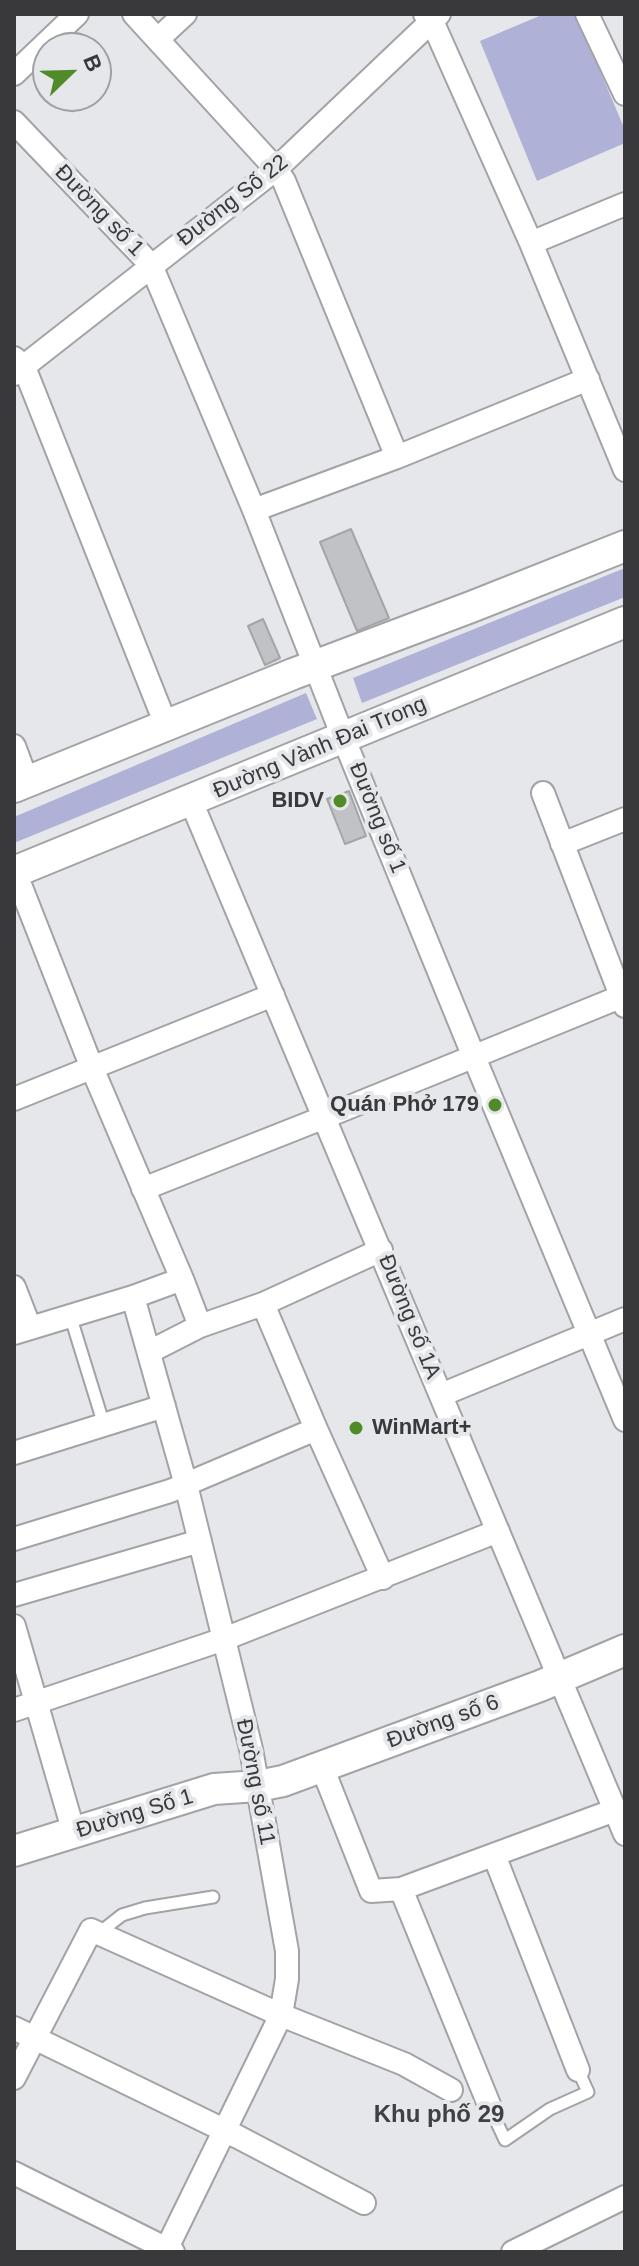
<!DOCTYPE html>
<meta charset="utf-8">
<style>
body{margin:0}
#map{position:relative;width:639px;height:2266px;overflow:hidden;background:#e6e7eb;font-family:Arial,sans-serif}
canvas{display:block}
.frame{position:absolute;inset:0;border:16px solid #39393b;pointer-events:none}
.north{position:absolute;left:32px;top:32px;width:80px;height:80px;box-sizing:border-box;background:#e6e7eb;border:2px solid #a1a1a5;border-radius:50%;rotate:67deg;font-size:22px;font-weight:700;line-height:32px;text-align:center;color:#39393b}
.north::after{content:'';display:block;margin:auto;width:28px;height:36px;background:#518b29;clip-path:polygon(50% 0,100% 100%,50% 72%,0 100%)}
</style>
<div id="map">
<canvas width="639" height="2266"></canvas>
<div class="frame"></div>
<div class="north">B</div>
</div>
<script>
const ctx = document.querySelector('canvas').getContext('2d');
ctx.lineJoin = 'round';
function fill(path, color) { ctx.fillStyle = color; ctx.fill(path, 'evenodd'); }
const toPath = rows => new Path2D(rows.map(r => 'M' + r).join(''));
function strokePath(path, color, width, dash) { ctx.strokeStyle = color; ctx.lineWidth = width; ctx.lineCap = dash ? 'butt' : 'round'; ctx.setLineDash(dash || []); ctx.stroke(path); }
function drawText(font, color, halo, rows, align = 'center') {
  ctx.font = font + ' Arial,sans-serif'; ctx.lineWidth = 8; ctx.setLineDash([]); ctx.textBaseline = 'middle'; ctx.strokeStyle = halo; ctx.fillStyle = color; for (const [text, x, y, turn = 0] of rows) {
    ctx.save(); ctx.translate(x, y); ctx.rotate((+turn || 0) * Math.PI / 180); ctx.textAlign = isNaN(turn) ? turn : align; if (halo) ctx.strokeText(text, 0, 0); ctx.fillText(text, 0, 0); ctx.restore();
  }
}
fill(toPath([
 [544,14,576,14,625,130,625,143,537,181,480,41],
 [625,568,625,597,362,703,353,678],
 [306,693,317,719,14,843,14,817]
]), '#afb2d6');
const building = toPath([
 [351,529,389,618,357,631,320,542,351,529],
 [263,619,280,658,265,665,248,626,263,619],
 [349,791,366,836,345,844,327,799,349,791]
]);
fill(building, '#c1c2c5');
strokePath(building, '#a4a5a9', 2);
const lane = toPath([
 [70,1315,104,1425],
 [99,1933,122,1915,145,1908,213,1897],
 [492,2112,505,2140,550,2109,588,2092,578,2070]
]);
const street = toPath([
 [134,14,276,169,284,181,397,457],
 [425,14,432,21,531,243,625,470],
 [587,14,625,94],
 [158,39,185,14],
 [14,74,77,14],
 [14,122,151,265,254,510,343,737,474,1057,625,1420],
 [531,243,625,204],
 [14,358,24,367,166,725],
 [14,374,276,169,439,14],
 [254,510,397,457,588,379],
 [14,746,27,781],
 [543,793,625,1006],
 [191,801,625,1834],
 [562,844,625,819],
 [15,872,92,1068,182,1279,200,1326],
 [14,1099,273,995],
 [143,1189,325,1117,625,995],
 [14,1287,30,1328],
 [133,1297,186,1485,251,1749,287,1951,287,1979,281,2015,165,2252],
 [263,1304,316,1429,383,1578],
 [14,1333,133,1297,182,1279],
 [149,1352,200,1326,263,1304,381,1250],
 [441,1395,625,1319],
 [14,1453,164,1406],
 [14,1539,170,1491,316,1429],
 [14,1595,200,1541],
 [14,1626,74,1833],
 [14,1710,224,1639,498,1531],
 [322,1767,371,1891,401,1889,615,1810],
 [494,1855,578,2070],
 [401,1889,492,2112],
 [14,2028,238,2137,364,2203],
 [14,2078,91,1930,281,2015,404,2064,451,2090],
 [14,2173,173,2252],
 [513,2252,625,2197]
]);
const secondary = toPath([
 [14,787,293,674,471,607,625,546],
 [14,872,625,622],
 [14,1851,214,1789,258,1786,283,1781,540,1686,625,1650]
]);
strokePath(lane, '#a3a3a7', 15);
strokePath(street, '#a3a3a7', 26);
strokePath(secondary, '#a3a3a7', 34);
strokePath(lane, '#fff', 11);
strokePath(street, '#fff', 22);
strokePath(secondary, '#fff', 30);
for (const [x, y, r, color] of [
 [340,801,8,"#518b29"],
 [495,1105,8,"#518b29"],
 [356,1428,8,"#518b29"]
]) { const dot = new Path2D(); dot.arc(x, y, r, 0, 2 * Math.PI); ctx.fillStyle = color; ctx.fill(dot); strokePath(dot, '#e6e7eb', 3); }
drawText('22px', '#39393b', '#e6e7eb', [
 ["Đường Số 22",233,201,-38],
 ["Đường số 1",99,211,46],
 ["Đường Vành Đai Trong",320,748,-23],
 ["Đường số 1",377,818,68],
 ["Đường số 1A",409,1317,68],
 ["Đường số 6",443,1722,-20],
 ["Đường số 11",255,1782,79],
 ["Đường Số 1",135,1814,-17]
]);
drawText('bold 22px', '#39393b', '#e6e7eb', [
 ["BIDV",324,801],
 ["Quán Phở 179",479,1105],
 ["WinMart+",372,1428,"left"]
], 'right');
drawText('bold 24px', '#404043', '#e6e7eb', [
 ["Khu phố 29",439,2115]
]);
</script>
